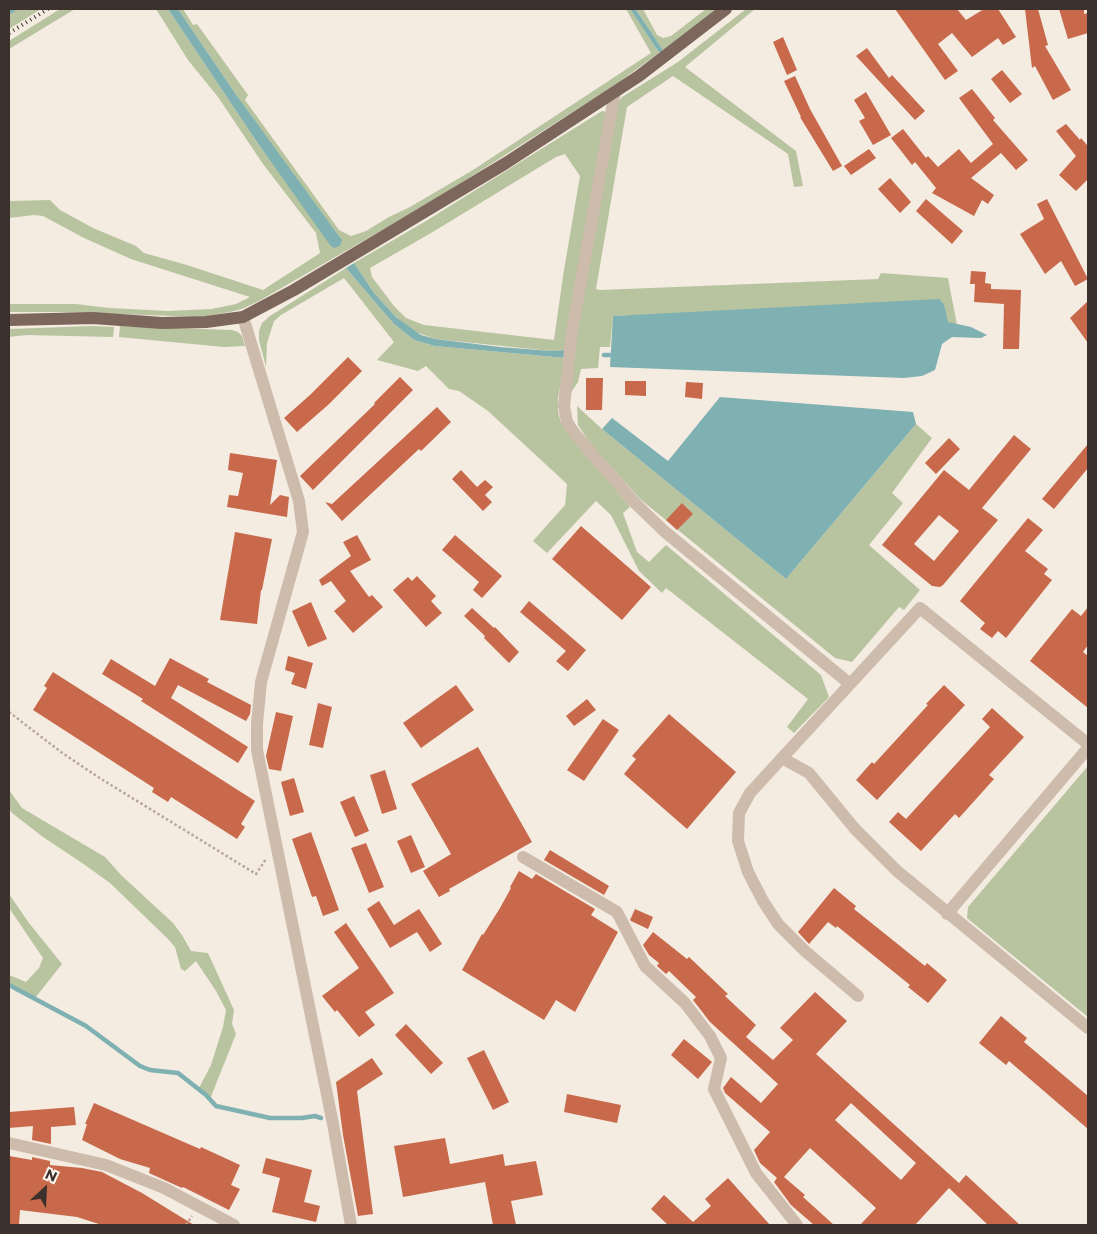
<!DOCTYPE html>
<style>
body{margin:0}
#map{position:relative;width:1097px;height:1234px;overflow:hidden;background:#f4ebe1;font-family:Montserrat,sans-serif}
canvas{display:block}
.frame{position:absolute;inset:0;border:10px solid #3b302b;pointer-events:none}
.north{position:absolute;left:20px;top:1164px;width:50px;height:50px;-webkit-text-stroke:4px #fbf5ee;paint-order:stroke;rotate:25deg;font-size:14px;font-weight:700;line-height:20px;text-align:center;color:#3b302b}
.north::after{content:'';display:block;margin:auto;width:18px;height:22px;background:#3b302b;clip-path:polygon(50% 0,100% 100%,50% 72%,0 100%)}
</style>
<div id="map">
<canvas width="1097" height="1234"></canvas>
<div class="frame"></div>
<div class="north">N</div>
</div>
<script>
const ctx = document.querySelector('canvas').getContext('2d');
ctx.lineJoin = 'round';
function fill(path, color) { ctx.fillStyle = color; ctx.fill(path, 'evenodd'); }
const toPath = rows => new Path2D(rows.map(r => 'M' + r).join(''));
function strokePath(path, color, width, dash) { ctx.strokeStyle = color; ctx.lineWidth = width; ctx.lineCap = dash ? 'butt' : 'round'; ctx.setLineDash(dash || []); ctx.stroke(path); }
fill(toPath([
 [17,9,41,9,9,29,9,14],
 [60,9,75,9,9,49,9,41],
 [156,9,168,9,259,145,334,248,237,96,178,9,183,9,193,25,197,24,248,95,245,100,339,230,351,236,366,231,389,217,410,207,473,170,651,53,626,9,631,9,659,53,615,85,436,199,259,301,242,309,230,312,202,317,58,312,9,312,9,304,76,304,109,308,168,311,212,309,236,304,250,297,131,259,84,238,43,216,34,215,9,218,9,201,50,200,60,210,93,228,136,246,144,253,187,265,263,290,320,253,316,233,263,164,218,97,188,60],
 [636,9,643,9,657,35,663,38,671,36,706,9,717,9,663,51],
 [746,9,755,9,685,67,796,151,803,186,794,187,788,154,673,76,627,107,596,289,600,290,878,279,881,273,948,278,957,325,947,322,944,304,613,316,610,347,600,347,598,368,581,369,578,382,568,397,573,354,617,104,622,97,678,62],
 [602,111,607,112,566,350,551,351,435,339,413,331,396,317,374,293,354,263,426,221],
 [565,154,580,176,563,276,554,340,424,325,406,318,394,306,372,277,370,268,431,233,556,157],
 [346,268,393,323,414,340,435,346,565,358,558,399,558,411,561,423,630,507,623,513,637,552,649,562,666,545,821,675,829,697,794,733,787,727,808,699,666,588,662,593,639,571,611,515,596,501,547,553,533,541,565,505,567,484,488,411,459,391,449,389,426,366,418,371,377,360,394,342,344,278,281,315,274,321,267,343,266,367,259,340,259,331,262,323,270,316],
 [93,326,114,327,113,337,27,335,9,337,9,329],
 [120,326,232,330,238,332,242,336,245,346,224,347,119,337],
 [577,406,602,429,786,579,916,424,932,438,892,493,903,503,869,545,920,590,904,610,899,607,852,662,835,658,640,499,589,442,578,425],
 [1088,766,1088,1017,967,918,968,907],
 [9,790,22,808,105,857,121,875,173,923,182,935,191,951,208,953,234,1010,232,1024,236,1034,210,1099,207,1094,199,1088,211,1065,223,1027,226,1010,216,991,196,961,185,971,181,969,175,947,168,939,110,883,85,865,43,837,12,813,9,809],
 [9,894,29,923,62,964,35,998,9,983,9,975,26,982,39,968,43,958,9,908]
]), '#b8c4a0');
fill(toPath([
 [168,9,178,9,237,96,338,235,342,240,340,246,334,248,330,245,259,145],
 [354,263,374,293,396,317,421,335,435,339,500,347,551,351,566,350,565,358,435,346,414,340,393,323,346,268],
 [939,299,944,304,948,322,971,327,987,335,981,338,952,337,942,344,935,370,922,376,904,378,610,367,613,316],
 [720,397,913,412,916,424,786,579,602,429,612,418,668,461]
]), '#7fb0b2');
strokePath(toPath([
 [633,9,660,50],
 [9,12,14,9],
 [604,355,610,355],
 [9,985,86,1026,140,1066,150,1070,178,1073,206,1095,216,1106,270,1118,302,1118,315,1116,321,1118]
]), '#7fb0b2', 4.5);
fill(toPath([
 [895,9,957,9,966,20,984,9,998,9,1016,37,1003,45,998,38,972,57,952,33,938,44,958,71,945,80],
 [1025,9,1038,9,1048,45,1045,46,1071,90,1053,100,1035,66,1032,68],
 [1059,9,1084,9,1084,14,1088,13,1088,33,1068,39],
 [783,37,797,70,787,75,773,42],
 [867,48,889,78,892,75,925,111,915,120,856,56],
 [1002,70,1022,94,1010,103,991,79],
 [795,76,810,109,842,166,833,171,800,117,801,117,784,81],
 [972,89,995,118,993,120,1028,160,1016,170,1001,153,971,178,994,195,988,204,982,200,974,216,932,193,936,188,915,162,912,165,891,138,903,129,926,158,928,156,938,167,959,149,971,163,993,144,959,98],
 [866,92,891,135,873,145,859,121,865,118,854,100],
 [1066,124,1080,140,1081,138,1087,145,1088,143,1088,179,1076,191,1059,175,1076,156,1056,131],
 [869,149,876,158,851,175,844,166],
 [890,178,911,202,900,213,878,189],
 [926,199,963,231,952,244,916,211],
 [1047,199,1088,279,1075,286,1061,261,1045,274,1020,234,1044,219,1037,204],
 [971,271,986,272,985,283,991,284,991,289,1021,290,1019,349,1003,349,1004,304,974,302,975,284,970,284],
 [1088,301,1088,343,1070,318],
 [348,357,362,371,328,405,297,432,284,418,310,395],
 [400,377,413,390,313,490,300,476,375,404,374,403],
 [586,378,603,378,602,410,586,410],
 [625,381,646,381,646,396,625,395],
 [686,382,703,383,702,399,685,397],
 [437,407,451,422,421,451,419,449,342,521,325,502,332,504],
 [1014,435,1031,449,982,508,998,520,943,585,940,587,932,586,882,545,944,470,969,490],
 [939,515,959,531,934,561,914,544],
 [949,438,960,449,936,474,925,463],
 [1088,444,1088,468,1054,509,1042,499],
 [230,453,277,460,270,505,280,495,289,497,287,517,227,507,229,495,238,496,243,473,228,470],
 [461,470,477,487,485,480,493,487,485,495,492,502,483,511,452,479],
 [682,503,693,514,677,530,666,520],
 [1028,518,1043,530,1025,551,1048,569,1044,574,1052,580,1006,638,998,631,992,638,980,629,985,623,960,601],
 [581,526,651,587,622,620,552,559],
 [235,532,272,539,262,590,261,590,257,624,220,620],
 [357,535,371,560,350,571,369,597,372,595,383,607,353,633,334,611,346,601,331,581,322,586,319,580,351,556,343,542],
 [455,535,502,576,482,598,473,590,479,582,442,550],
 [417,576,436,596,431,601,442,613,426,627,393,590,408,577,412,581],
 [529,601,586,650,568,671,556,661,566,651,520,612],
 [311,602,327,639,308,647,292,611],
 [1088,607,1088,645,1083,652,1088,656,1088,708,1030,661,1072,609,1081,616],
 [472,608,494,628,495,627,519,652,509,663,484,638,485,636,464,616],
 [288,656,313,663,306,689,291,684,295,673,285,670],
 [170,658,209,679,207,682,251,705,250,714,246,721,178,685,171,698,248,747,238,763,141,701,143,699,102,674,111,659,155,686],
 [53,672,255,801,241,824,245,827,237,839,171,797,168,802,152,792,154,788,33,710,47,688,44,686],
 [456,685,474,710,421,748,403,723],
 [944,685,965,705,877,800,856,780,872,762,874,764,928,705,926,704],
 [587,699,596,710,574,726,566,716],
 [318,703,332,707,323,748,309,745],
 [992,708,1024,737,989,775,994,779,959,818,955,814,921,851,889,822,898,812,906,819,990,727,982,719],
 [276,712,293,716,281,771,269,769,266,756],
 [669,714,736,772,687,829,624,774,636,759,632,756],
 [603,719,619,730,584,781,567,770],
 [478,747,532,842,449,889,450,891,439,897,423,871,451,854,411,784],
 [385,770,397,809,382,814,370,775],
 [294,778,304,812,290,816,281,782],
 [354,796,369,831,355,837,340,802],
 [311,832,339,910,323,916,316,896,312,897,292,839],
 [411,835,425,867,411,873,397,841],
 [366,843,384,887,369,893,351,848],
 [550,850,609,886,604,895,544,860],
 [519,871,532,879,536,874,595,909,591,915,618,932,575,1012,556,1000,544,1020,462,970,482,934,483,935,500,908,511,888,510,887],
 [834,888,856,906,854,909,925,966,927,963,947,980,928,1003,908,987,910,985,837,926,836,928,828,922,809,944,798,932],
 [379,901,394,925,419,909,442,944,430,952,417,932,390,948,367,909],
 [635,909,653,917,648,929,631,921,630,920],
 [346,923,394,993,365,1012,375,1025,359,1037,337,1010,335,1012,322,996,359,968,334,932],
 [653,932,687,959,689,957,728,994,725,996,756,1025,746,1037,773,1060,793,1040,780,1028,815,992,847,1021,816,1054,959,1183,966,1175,1020,1225,988,1225,949,1188,915,1225,860,1225,876,1208,810,1148,784,1177,805,1195,803,1197,834,1225,814,1225,791,1205,774,1182,777,1178,760,1163,754,1150,770,1132,725,1093,723,1088,731,1077,761,1103,778,1084,710,1022,693,1000,696,997,669,971,666,974,657,966,659,963,649,955,643,945],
 [851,1103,916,1163,901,1180,835,1120],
 [1001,1016,1027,1038,1024,1042,1088,1096,1088,1129,1009,1061,1006,1065,979,1043],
 [406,1024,443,1063,431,1074,395,1035],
 [684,1039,712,1062,698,1079,671,1055],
 [484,1050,509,1102,493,1110,467,1058],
 [372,1058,383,1074,357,1091,373,1214,358,1216,343,1135,336,1082],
 [567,1094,621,1105,617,1123,564,1112],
 [94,1103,200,1149,201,1147,240,1165,231,1185,240,1189,229,1210,183,1187,182,1188,149,1173,150,1168,120,1159,82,1140,87,1124,85,1124],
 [74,1107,76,1125,51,1127,51,1144,32,1140,33,1126,9,1128,9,1112],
 [445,1138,450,1164,503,1154,505,1166,536,1161,543,1195,511,1201,516,1225,493,1225,485,1182,403,1197,394,1146],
 [9,1156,32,1160,32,1157,50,1161,50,1165,82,1168,102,1172,142,1193,194,1225,102,1225,77,1217,20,1210,19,1225,9,1225],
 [266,1158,312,1170,304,1202,320,1206,316,1222,272,1212,280,1178,262,1173],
 [728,1178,770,1225,668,1225,651,1209,664,1195,693,1222,711,1206,705,1199]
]), '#c8694b');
strokePath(toPath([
 [9,712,61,752,98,777,256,874,266,859],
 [186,1225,192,1216]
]), '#b9a596', 2.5, [2.5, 2.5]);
strokePath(toPath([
 [615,92,572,331,564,406,567,422,575,434,634,502,664,531,850,684],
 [243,317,299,501,303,532,261,682,257,724,257,750,333,1124,351,1225],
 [782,758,809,773,855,829,897,871,1088,1028],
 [523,857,617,912,645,966,685,1003,710,1036,721,1058,714,1089,756,1173,797,1225],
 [947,914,1088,748],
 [858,996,805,951,778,924,763,901,748,872,738,841,739,813,750,793,782,758,920,608,1088,744],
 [9,1143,106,1165,164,1188,234,1225]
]), '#cdbbac', 12);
strokePath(toPath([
 [9,320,93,318,162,323,206,322,243,317,294,290,506,163,639,76,726,9]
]), '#7d675c', 12);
strokePath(toPath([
 [9,33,48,9]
]), '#3b302b', 4, [1, 4]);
</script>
